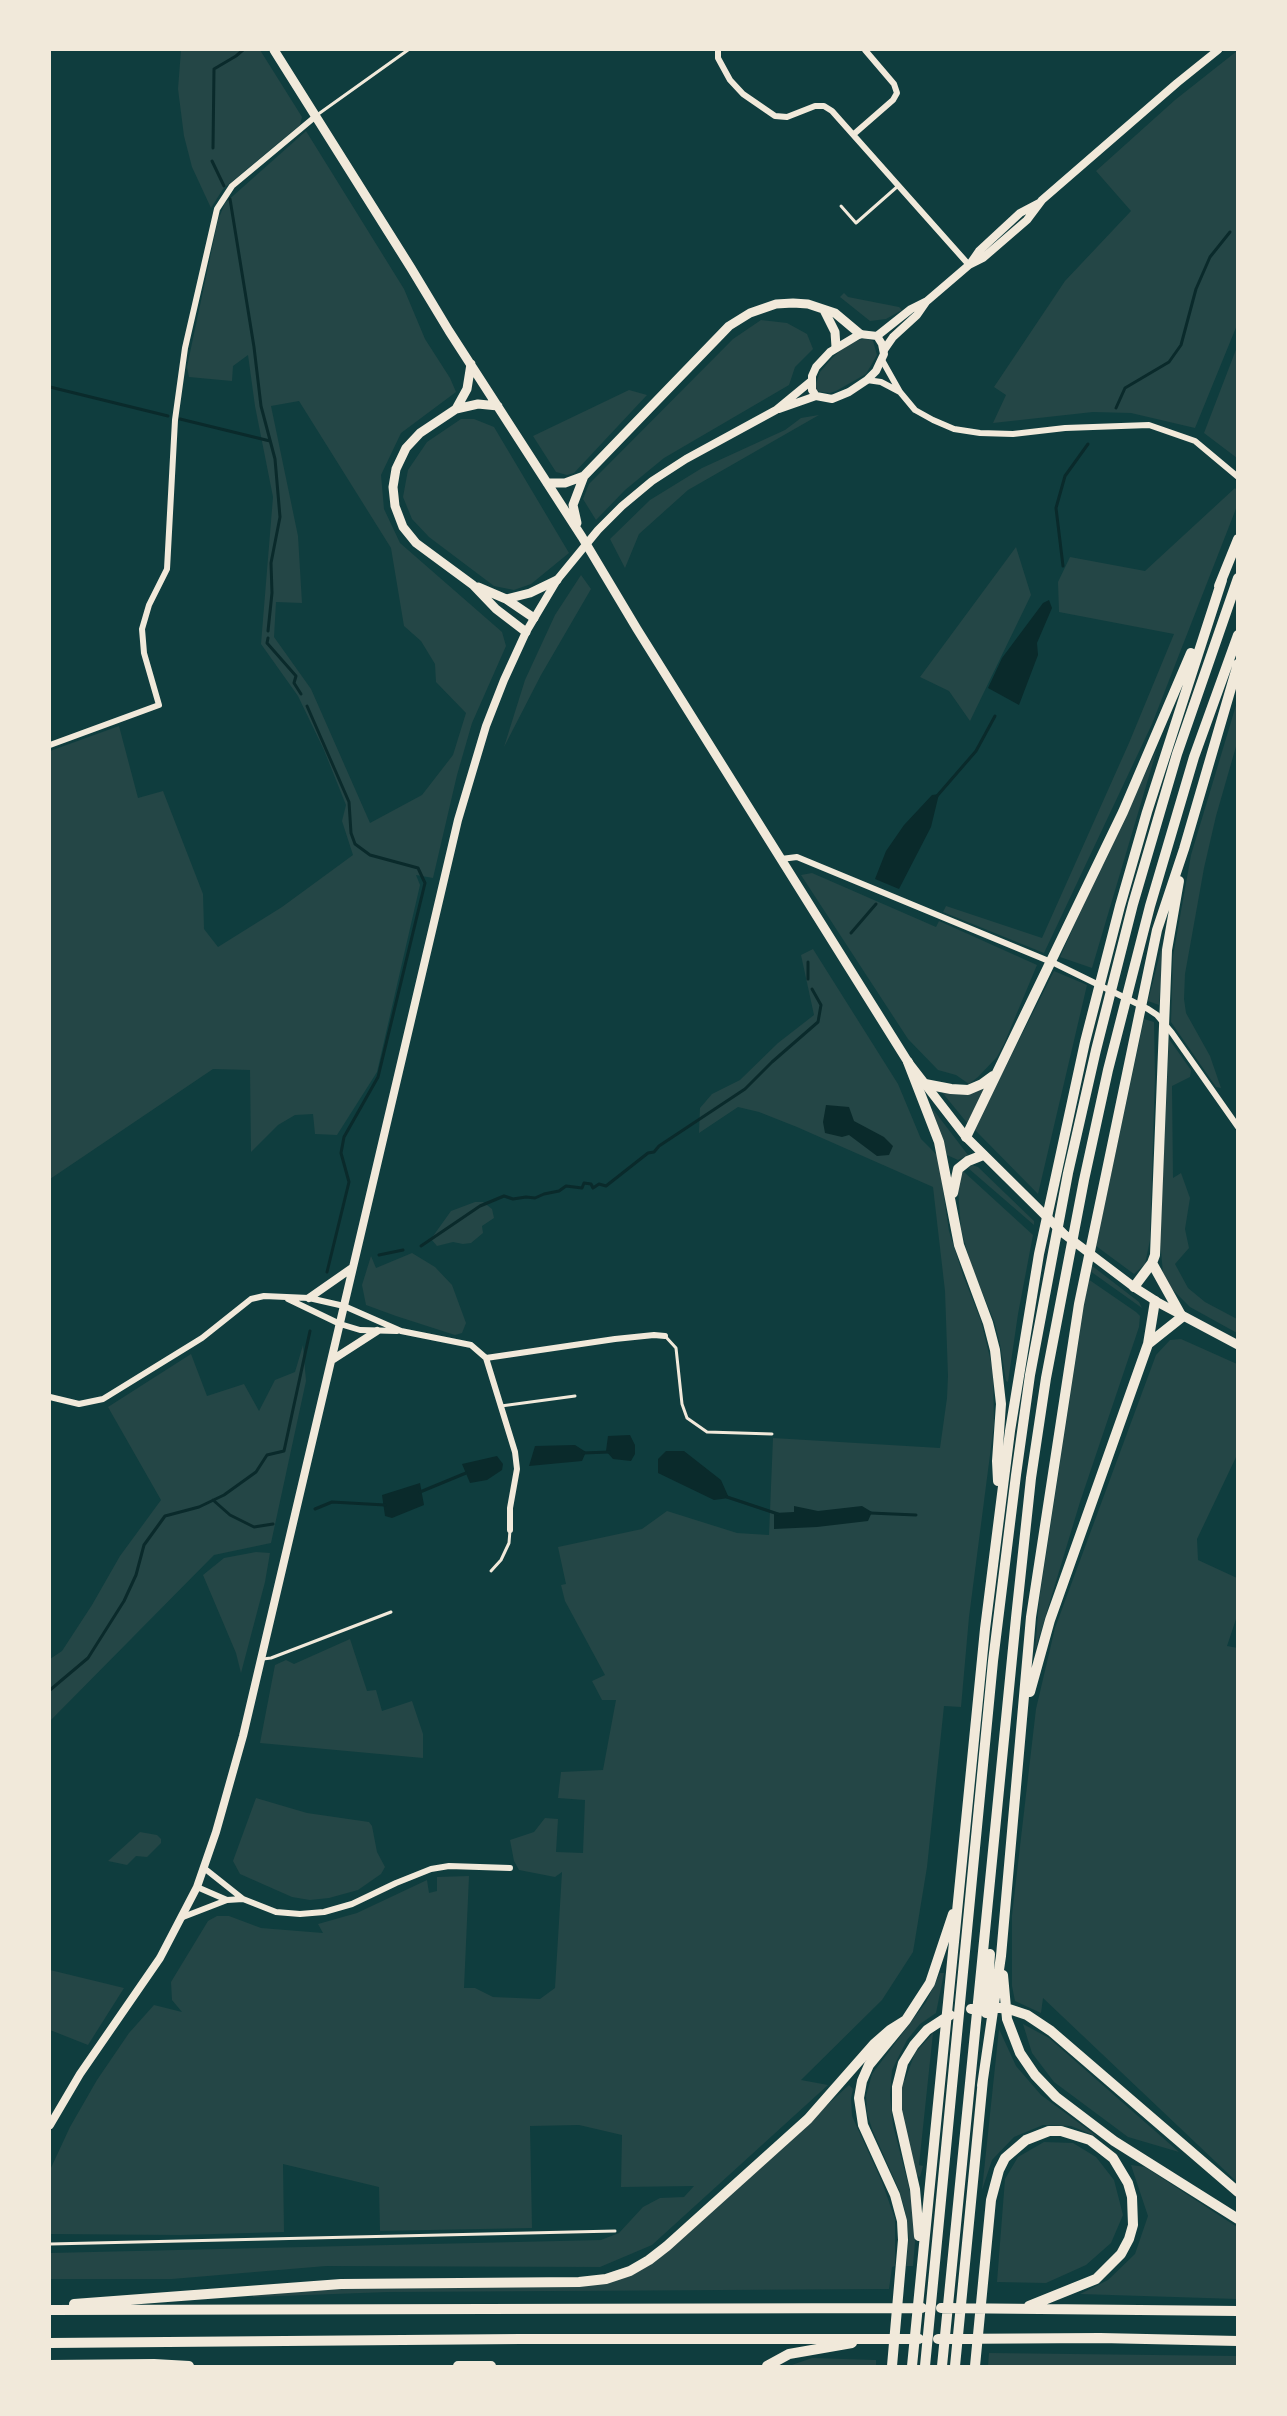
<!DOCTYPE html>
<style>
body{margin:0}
#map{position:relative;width:1287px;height:2416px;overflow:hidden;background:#0f3d3e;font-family:Spectral,serif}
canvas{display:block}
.frame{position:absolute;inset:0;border:51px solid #f1e9da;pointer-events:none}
</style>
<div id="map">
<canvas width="1287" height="2416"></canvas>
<div class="frame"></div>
</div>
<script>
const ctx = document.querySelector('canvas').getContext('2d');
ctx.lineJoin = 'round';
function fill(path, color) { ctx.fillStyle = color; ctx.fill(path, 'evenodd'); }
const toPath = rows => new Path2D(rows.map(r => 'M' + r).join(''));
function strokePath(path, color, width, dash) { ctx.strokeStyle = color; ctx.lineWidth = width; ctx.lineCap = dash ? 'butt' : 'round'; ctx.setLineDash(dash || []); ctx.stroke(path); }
fill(toPath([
 [181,50,260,50,302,117,300,125,223,189,211,208,192,167,184,136,178,89],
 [1237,51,1237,325,1195,428,1131,413,1093,412,993,423,1006,395,994,387,1065,281,1131,211,1096,171,1175,100],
 [306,131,404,289,425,339,450,378,456,392,401,433,381,475,384,509,400,543,502,632,506,646,472,723,457,775,433,878,416,875,420,885,377,1072,337,1135,315,1134,313,1114,295,1115,278,1125,251,1152,250,1070,213,1069,50,1179,50,751,119,726,138,798,163,791,203,894,204,929,218,947,282,907,353,855,342,821,346,805,324,750,298,696,261,644,273,497,255,406,248,355,233,366,232,381,189,377,187,367,218,220,225,203],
 [299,401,391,548,404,626,421,641,435,664,436,682,466,713,453,755,422,795,370,823,311,689,274,637,276,602,302,603,298,536,271,406],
 [844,293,848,297,899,307,902,310,886,319,870,321,840,297],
 [761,320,787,323,807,334,813,349,795,367,789,385,664,458,625,490,596,520,583,499,589,484,733,339],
 [865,338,873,341,877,355,866,374,836,391,830,393,816,391,815,386,820,372,832,358,848,344],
 [1237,347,1237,458,1204,433],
 [629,390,647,395,574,473,567,475,556,472,533,436],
 [819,415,688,490,639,534,625,568,610,539,650,500,702,468,785,430,801,418],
 [461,419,474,419,494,427,569,553,531,584,514,590,494,586,429,537,412,519,403,497,408,470,427,442],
 [1235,488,1237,491,1237,506,1152,724,1044,953,943,912,946,906,1042,938,1129,743,1174,634,1059,612,1058,582,1070,557,1145,571],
 [1016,547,1031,595,970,721,949,691,920,677],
 [581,575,591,589,541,675,504,747,525,680,555,615],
 [1237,702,1237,743,1216,816,1204,868,1185,974,1184,999,1186,1013,1210,1056,1221,1088,1216,1087,1171,1022,1173,956,1191,855],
 [1157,749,1092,968,1060,957,1097,875],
 [812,873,936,927,939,921,1037,965,1004,1044,997,1057,978,1077,969,1084,956,1075,938,1070,908,1039,801,875],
 [1167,926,1162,967,1159,1005,1148,1001],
 [813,949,898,1084,921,1139,938,1156,949,1231,963,1275,981,1321,993,1370,994,1424,969,1617,961,1707,944,1706,927,1867,913,1952,882,2000,801,2080,828,2085,652,2245,600,2267,326,2266,172,2279,50,2279,50,2253,601,2240,619,2233,643,2207,660,2198,684,2197,694,2186,621,2187,622,2135,579,2125,530,2126,532,2228,380,2231,379,2187,283,2164,284,2232,181,2235,50,2234,50,2170,70,2127,97,2080,129,2033,154,2005,182,2012,172,2000,171,1982,208,1921,217,1916,229,1916,261,1928,323,1933,318,1924,357,1913,427,1880,429,1893,437,1891,437,1877,469,1876,464,1988,475,1988,493,1997,540,1999,555,1988,562,1872,555,1877,519,1870,514,1861,510,1840,534,1832,545,1818,558,1819,556,1852,583,1853,585,1800,558,1798,561,1772,603,1770,616,1700,602,1700,592,1681,605,1675,565,1601,561,1585,566,1584,558,1547,642,1529,667,1511,737,1533,769,1535,773,1438,940,1448,947,1398,948,1376,945,1291,933,1187,797,1127,759,1112,738,1107,699,1133,700,1108,712,1094,740,1080,778,1043,814,1015,801,955],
 [1054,971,1087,985,1038,1194,974,1129],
 [1144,1019,1154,1022,1155,1077,1150,1240,1145,1264,1134,1274,1096,1246],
 [1169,1039,1191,1070,1190,1077,1172,1086,1173,1178,1181,1173,1190,1198,1185,1229,1189,1248,1175,1264,1188,1288,1205,1302,1237,1319,1237,1333,1190,1307,1169,1286,1163,1273,1160,1241],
 [988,1085,968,1124,941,1091],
 [932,1108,968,1155,958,1160,947,1155],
 [972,1165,978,1167,1034,1221,1034,1225,968,1168],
 [963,1171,1033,1235,1018,1314,1008,1382,1006,1381,1000,1344,994,1321,971,1265,961,1229,958,1191,959,1178],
 [475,1202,483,1202,492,1209,494,1218,482,1226,483,1233,471,1243,463,1244,453,1242,437,1246,431,1239,451,1211],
 [412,1253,435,1267,452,1285,466,1323,462,1333,455,1335,396,1316,366,1305,362,1285,371,1256,376,1268],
 [1091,1265,1139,1302,1142,1308,1090,1271],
 [1088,1279,1136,1312,1140,1316,1139,1327,1080,1502,1035,1651,1039,1601],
 [1181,1339,1237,1364,1237,1455,1197,1539,1198,1560,1237,1578,1237,1616,1227,1646,1238,1648,1237,2182,1043,1998,1041,2013,1015,2001,1012,1986,1012,1915,1036,1709,1055,1628,1156,1355,1170,1340],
 [303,1345,306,1381,271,1543,214,1555,50,1721,50,1659,62,1651,92,1605,120,1556,161,1500,108,1407,191,1354,207,1396,244,1384,259,1411,275,1380,295,1372],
 [256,1552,270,1553,265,1582,241,1673,236,1653,203,1575,224,1558],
 [350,1639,367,1691,376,1690,382,1711,412,1701,423,1734,423,1758,260,1743,275,1665,286,1660,294,1664],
 [256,1798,307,1813,369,1822,372,1826,377,1852,385,1867,381,1874,358,1890,329,1898,310,1900,292,1897,240,1874,233,1861],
 [140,1832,157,1835,161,1839,161,1843,147,1857,136,1856,127,1865,108,1861],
 [50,1970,124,1988,88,2045,50,2030],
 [940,1973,944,1973,936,2013,920,2024,907,2040,892,2070,890,2095,893,2125,914,2207,916,2230,913,2266,906,2266,909,2238,905,2210,899,2190,872,2129,867,2113,866,2096,872,2074,926,2002],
 [1023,2024,1049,2038,1179,2152,1128,2137,1054,2082,1032,2053],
 [999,2029,1016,2066,1041,2095,1098,2137,1071,2126,1043,2125,1014,2137,992,2160,982,2190],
 [933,2033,919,2165,923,2166,920,2177,915,2175,901,2116,902,2080,905,2080,915,2053],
 [849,2085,853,2089,851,2098,852,2116,882,2182,895,2219,895,2266,892,2267,889,2289,388,2292,253,2297,254,2293,352,2287,574,2285,664,2254],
 [1044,2142,1073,2143,1096,2157,1114,2180,1123,2215,1111,2243,1086,2265,1046,2283,997,2282,1005,2179,1018,2157],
 [1131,2165,1145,2167,1237,2227,1237,2299,1080,2294,1108,2280,1135,2254,1148,2216],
 [989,2353,1237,2356,1237,2366,988,2366],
 [812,2358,876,2360,876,2366,789,2366]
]), '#244646');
fill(toPath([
 [1049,600,1052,608,1037,643,1038,655,1019,705,988,688,1002,658,1043,603],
 [939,794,931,827,899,889,875,879,886,851,904,825,932,795],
 [826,1105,849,1107,854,1121,884,1137,893,1146,889,1155,877,1156,849,1135,842,1137,825,1133,823,1122],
 [630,1435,635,1445,635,1454,631,1461,613,1459,606,1451,608,1436],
 [575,1445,586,1452,582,1461,529,1466,535,1446],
 [666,1451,684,1451,721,1480,729,1498,714,1500,658,1473,658,1459],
 [497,1456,503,1464,502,1470,487,1480,470,1483,462,1464],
 [420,1483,424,1505,392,1518,385,1516,382,1495],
 [794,1506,818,1511,862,1506,872,1512,868,1521,817,1527,774,1529,774,1513,794,1512]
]), '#0a2a2b');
strokePath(toPath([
 [213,148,214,69,236,56,243,50],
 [212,161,224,186],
 [230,199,254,347,261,406,275,459,280,517,271,563,272,593,268,631],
 [50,387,168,416],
 [1116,408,1125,388,1169,362,1181,345,1196,289,1210,257,1230,232],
 [180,419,270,441],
 [1063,566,1056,508,1065,476,1088,444],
 [268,638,267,643,296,676,294,683,301,694],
 [307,706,349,802,351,833,355,844,370,855,418,868,425,883,378,1077,344,1137,341,1153,349,1182,327,1272],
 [937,796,976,751,995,716],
 [851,933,876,904],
 [808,962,808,979],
 [421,1246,480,1206,504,1196,513,1199,526,1197,535,1198,544,1194,559,1191,566,1186,582,1188,584,1183,591,1184,593,1188,599,1184,606,1186,648,1153,654,1152,659,1146,745,1089,772,1062,818,1022,821,1005,812,989],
 [379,1255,403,1250],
 [583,1453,609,1452],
 [420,1492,466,1473],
 [727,1497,778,1514],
 [213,1500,230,1515,254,1527,273,1524],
 [315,1509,332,1502,385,1505],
 [870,1513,916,1515],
 [50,1690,88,1658,124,1601,136,1575,144,1545,165,1516,199,1507,224,1495,256,1472,267,1455,284,1451,310,1331]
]), '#0a2a2b', 3);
strokePath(toPath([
 [317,115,408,50],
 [841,206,856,223,898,186],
 [665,1336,676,1348,682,1404,687,1418,707,1432,772,1434],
 [501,1406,575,1396],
 [491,1571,501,1560,509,1543,510,1530],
 [263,1659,271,1658,391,1612],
 [50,2244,615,2231]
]), '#f1e9da', 3);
strokePath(toPath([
 [718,50,718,58,730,80,743,94,775,116,787,117,815,106,824,106,832,111,969,265],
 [854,134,893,100,897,93,894,84,865,50],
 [882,360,900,392,915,410,933,420,954,429,980,433,1013,434,1065,428,1149,425,1195,441,1238,477],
 [867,380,881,382,900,392],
 [50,745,159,705,144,653,142,629,149,605,167,569,175,420,185,348,217,209,232,186,316,116],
 [781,859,797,857,1056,964,1148,1009,1157,1015,1172,1033,1238,1127],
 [288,1299,340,1324,360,1330,397,1331],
 [486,1358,515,1452,517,1469,510,1508,510,1530],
 [50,1397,79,1404,103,1399,202,1338,251,1299,264,1296,309,1298,344,1306,401,1331,471,1345,486,1358,615,1339,654,1335,665,1336],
 [204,1868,243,1899,276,1912,300,1914,324,1912,352,1904,396,1883,431,1869,449,1866,510,1868],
 [197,1887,227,1900,243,1899],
 [183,1917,227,1900]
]), '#f1e9da', 6);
strokePath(toPath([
 [970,264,979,251,1020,213,1039,203],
 [877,336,911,309,927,301,969,265,983,258,1027,220,1042,200,1177,83,1218,50],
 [884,350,893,337,917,315,926,302]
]), '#f1e9da', 8);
strokePath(toPath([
 [779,409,816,396,832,399,849,392,867,380,876,371,884,354,882,344,877,336,860,334,830,352,816,367,812,376,812,390,816,396],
 [309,1298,352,1268],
 [332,1360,377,1331],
 [50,2125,80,2074,160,1958,197,1887,216,1832,243,1736,458,820,486,726,504,680,526,632,557,580,598,530,622,506,652,481,686,459,776,410,810,382]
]), '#f1e9da', 8);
strokePath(toPath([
 [274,50,411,268,449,331,582,537,637,629,908,1062,966,1137,1064,1234,1134,1287,1159,1303,1238,1345],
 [824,310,835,332,836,347],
 [471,364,467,389,456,409,420,433,406,448,396,469,393,487,395,506,403,527,416,543,473,585,496,609,526,632],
 [456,409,478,404,498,406],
 [547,483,565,483,584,476],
 [577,523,573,505,584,476,729,326,750,313,776,304,793,303,808,304,835,313,860,334],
 [478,587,506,599,534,618],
 [506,599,530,593,557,580]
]), '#f1e9da', 9);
strokePath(toPath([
 [1219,586,1238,539],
 [908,1062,939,1142,959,1245,988,1323,995,1350,1001,1404,997,1461,998,1481],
 [925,1084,951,1089,968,1090,982,1084,993,1076],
 [966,1137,1123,812,1191,653],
 [953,1193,958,1169,968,1161,983,1155],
 [1134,1287,1152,1263,1155,1255,1167,950,1179,881],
 [1148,1344,1182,1317,1152,1263],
 [1030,1692,1050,1620,1148,1344,1155,1301],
 [1003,1975,1007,2019,1020,2053,1035,2075,1056,2097,1114,2141,1238,2219],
 [971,2009,991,2007,1009,2009,1027,2015,1051,2031,1238,2192],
 [986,2013,990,1954],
 [982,2086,1001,1956,1031,1617,1079,1304,1157,930,1184,849,1238,664],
 [919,2236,915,2189,897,2110,897,2087,903,2063,914,2045,927,2030,950,2015],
 [74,2304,341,2284,579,2282,606,2279,630,2271,649,2260,667,2246,808,2119,874,2044,890,2030,906,2020],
 [941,2308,1238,2311],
 [50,2310,922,2308],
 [938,2339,1100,2338,1238,2341],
 [50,2343,520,2339,919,2339],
 [50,2365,154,2364,189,2366],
 [458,2366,491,2366],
 [767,2366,789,2354,852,2343],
 [892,2366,903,2240,902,2221,895,2195,863,2125,859,2098,862,2081,869,2065,906,2020,930,1983,953,1914],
 [912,2366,985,1629,1010,1431,1039,1254,1085,1042,1120,906,1147,812,1222,580],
 [925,2366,993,1661,1016,1475,1030,1375,1068,1173,1096,1050,1133,904,1177,754,1238,578],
 [942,2366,1016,1618,1031,1478,1046,1378,1084,1180,1108,1070,1150,906,1194,757,1238,635],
 [955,2366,983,2079],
 [975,2366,991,2200,999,2170,1005,2158,1026,2140,1049,2131,1061,2131,1090,2140,1113,2158,1128,2183,1132,2197,1133,2225,1129,2239,1121,2254,1096,2279,1029,2306]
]), '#f1e9da', 10);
</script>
